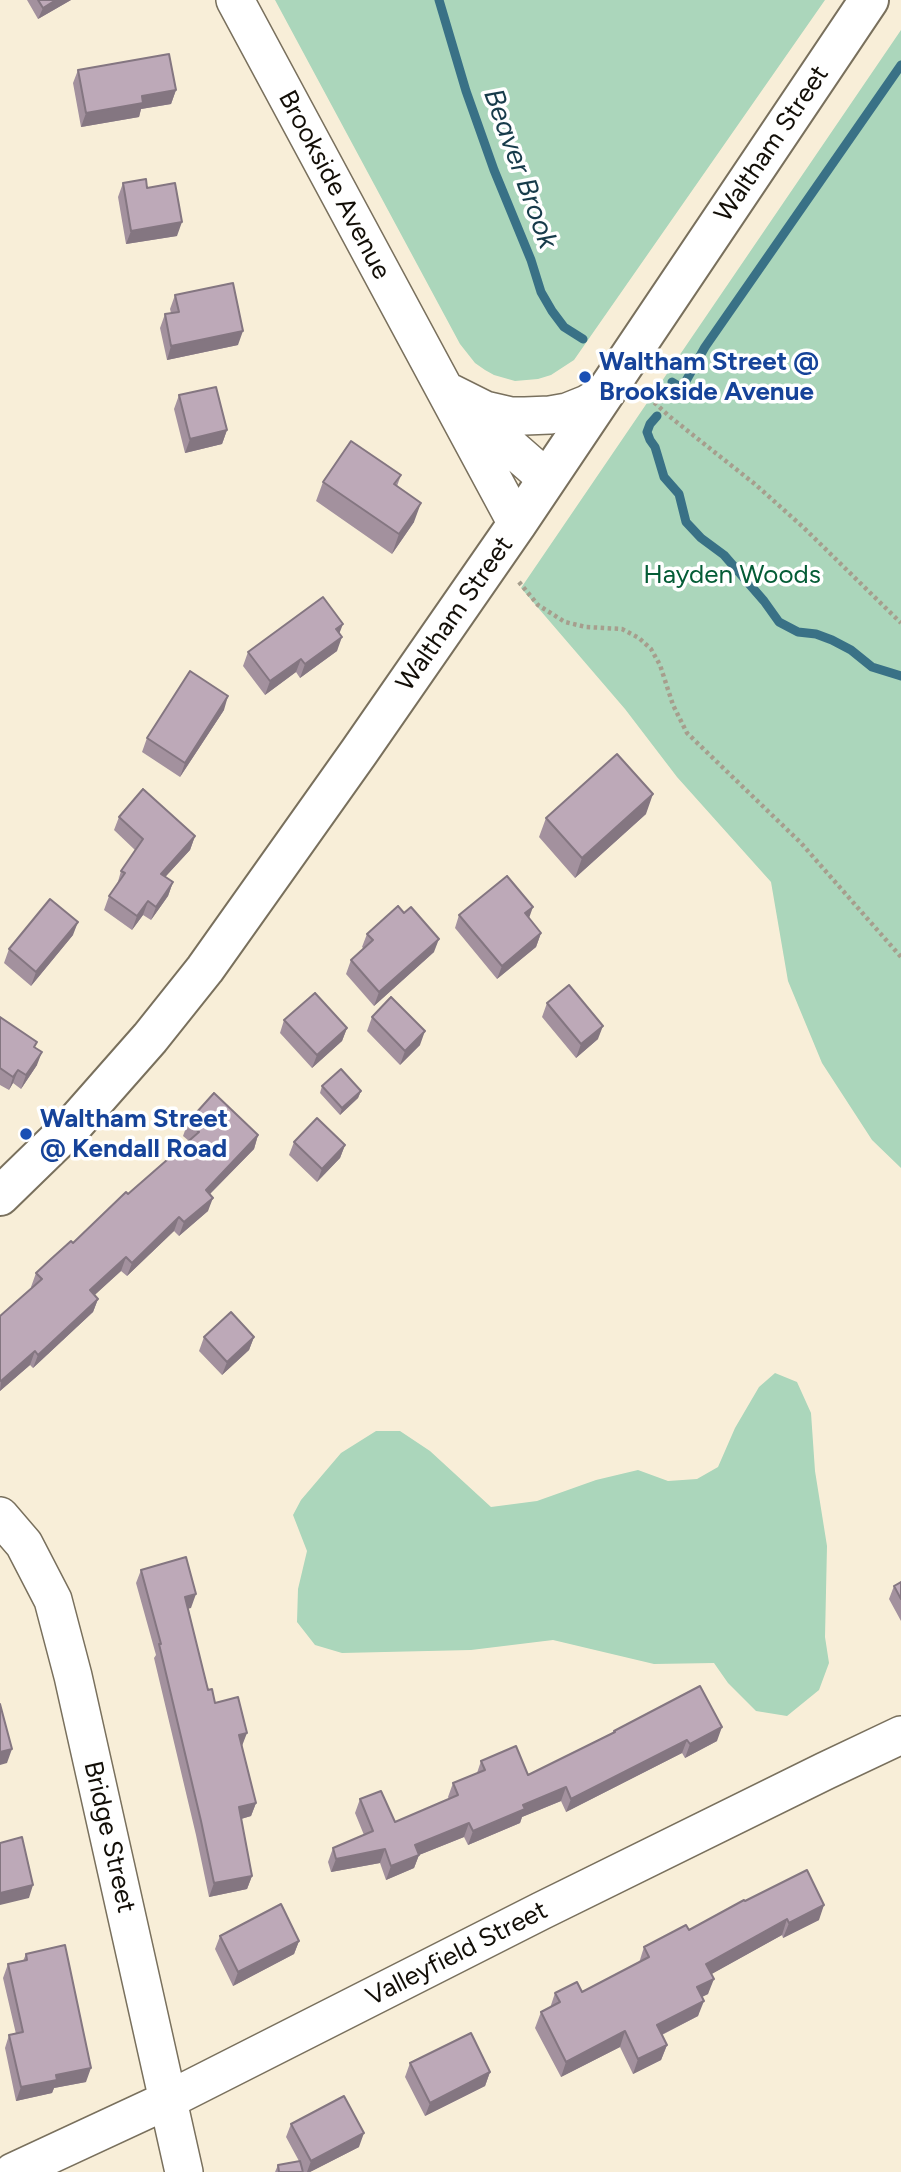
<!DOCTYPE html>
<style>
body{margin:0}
canvas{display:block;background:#f8eed8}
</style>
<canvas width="901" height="2172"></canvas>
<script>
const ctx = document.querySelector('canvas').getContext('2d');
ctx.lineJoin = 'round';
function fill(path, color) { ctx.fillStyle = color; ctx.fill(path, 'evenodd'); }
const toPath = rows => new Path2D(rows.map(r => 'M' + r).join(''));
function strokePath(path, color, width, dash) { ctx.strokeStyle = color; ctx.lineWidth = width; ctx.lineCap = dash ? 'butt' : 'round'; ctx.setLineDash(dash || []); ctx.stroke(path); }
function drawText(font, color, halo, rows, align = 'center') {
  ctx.font = font + ' Figtree,sans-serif'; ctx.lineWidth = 7; ctx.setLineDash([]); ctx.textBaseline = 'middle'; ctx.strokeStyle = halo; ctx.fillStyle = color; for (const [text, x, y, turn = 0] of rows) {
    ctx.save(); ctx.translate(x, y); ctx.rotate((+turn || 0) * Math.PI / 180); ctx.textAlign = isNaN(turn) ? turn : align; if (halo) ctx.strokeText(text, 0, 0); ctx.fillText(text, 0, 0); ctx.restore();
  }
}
fill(toPath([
 [275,0,825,0,574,360,551,375,538,379,515,381,494,375,485,370,475,363,460,344],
 [901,30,901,1168,872,1140,822,1063,788,981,771,882,677,777,625,709,521,588],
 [775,1373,797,1382,811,1413,815,1471,827,1546,825,1637,829,1663,819,1690,787,1716,756,1711,728,1683,714,1663,654,1664,553,1640,471,1650,342,1653,315,1645,297,1622,298,1589,307,1551,293,1515,301,1500,341,1453,376,1431,400,1431,430,1451,491,1507,537,1501,596,1480,638,1470,668,1481,697,1479,718,1467,735,1428,759,1387]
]), '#abd6bb');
strokePath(toPath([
 [439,0,466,91,494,170,531,260,541,292,552,311,564,327,583,339],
 [672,382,682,388,677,394],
 [682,388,705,347,901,65],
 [657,416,650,424,647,432,650,440,655,447,664,477,679,494,686,522,701,538,724,555,764,601,779,622,798,632,816,634,832,640,851,650,872,667,901,676]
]), '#397186', 9);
const street = toPath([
 [235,0,517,524],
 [451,393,485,410,511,416,525,416,550,415,567,412,587,404,605,393],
 [466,408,547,479],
 [0,1516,24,1544,53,1600,73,1676,184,2172],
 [13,2172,168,2100,541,1911,825,1771,901,1735]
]);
const primary = toPath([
 [0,1196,76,1122,150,1038,205,969,359,752,517,524,869,0]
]);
strokePath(street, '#79705d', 40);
strokePath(primary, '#79705d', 42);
strokePath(toPath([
 [644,393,669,416,756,485,803,527,901,623],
 [519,582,538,605,565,622,586,627,622,629,639,638,651,649,660,665,673,705,687,733,801,843,901,957]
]), '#a69e8d', 4.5, [3.5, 3.5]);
strokePath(street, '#fff', 37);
strokePath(primary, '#fff', 38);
fill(toPath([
 [27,0,71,0,38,19],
 [78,70,176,90,171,104,141,109,139,117,81,127,73,83],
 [123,183,147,188,177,236,126,244,118,197],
 [175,295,238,345,167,360,160,328,165,314,171,313,170,309],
 [179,395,227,430,222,444,185,453,174,409],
 [401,475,397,486,414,522,392,554,316,501,323,482],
 [339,633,337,651,300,678,296,672,265,695,243,666,248,652],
 [224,710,180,777,142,752,147,738],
 [646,814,575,878,539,837,546,818],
 [119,817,195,836,190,850,165,877,173,882,168,896,151,920,143,915,132,930,104,910,109,896,117,885,121,871,135,850,114,830],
 [459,915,529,918,541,933,536,947,497,979,455,928],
 [367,934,434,952,374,1006,346,974,351,960,364,949,362,947],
 [73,935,31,986,4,963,9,949],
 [547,1003,598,1039,576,1058,542,1017],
 [0,1017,35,1048,37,1065,21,1089,13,1083,9,1090,0,1085],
 [372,1017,420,1045,400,1065,367,1031],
 [284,1020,347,1028,342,1041,312,1068,280,1033],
 [322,1086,361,1091,358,1098,340,1115,320,1093],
 [188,1122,258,1135,254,1149,210,1194,208,1211,179,1236,174,1231,127,1276,121,1271,94,1295,98,1299,93,1312,33,1368,30,1365,0,1391,0,1316,32,1288,31,1287,36,1273,73,1243,189,1141,183,1136],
 [294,1142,345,1145,340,1158,317,1182,289,1155],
 [204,1337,254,1337,249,1350,222,1375,199,1351],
 [141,1570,191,1608,188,1608,208,1690,242,1746,256,1803,251,1816,241,1819,252,1876,247,1889,209,1897,196,1835,154,1658,156,1655,136,1583],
 [901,1582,901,1621,889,1599,894,1586],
 [614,1731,717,1741,685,1758,682,1753,566,1812,561,1801,522,1817,520,1823,468,1845,464,1837,419,1855,414,1868,386,1880,380,1863,331,1872,328,1862,333,1848,364,1835,355,1813,360,1799,395,1822,449,1799,448,1797,453,1783,477,1773,481,1761,528,1775,613,1733],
 [745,1901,819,1920,783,1938,782,1935,711,1974,708,1994,702,1997,698,2016,662,2035,667,2045,661,2060,633,2074,620,2047,561,2077,535,2028,541,2012,550,2008,555,1993,582,1992,639,1963,644,1947,689,1930],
 [220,1936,299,1941,294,1954,233,1986,215,1949],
 [26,1954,86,2082,54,2088,52,2093,16,2101,5,2048,9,2035,16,2034,3,1978,8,1964,23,1961],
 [410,2063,490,2072,485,2086,425,2116,405,2077],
 [291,2124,359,2147,310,2172,304,2172,301,2166,303,2172,275,2172,278,2165,299,2161,286,2137]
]), '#a3919e');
fill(toPath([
 [56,0,71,0,38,19,43,8],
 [176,90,171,104,141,109,139,117,81,127,86,113,142,96],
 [182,222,177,236,126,244,131,231],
 [243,331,238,345,167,360,171,346],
 [227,430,222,444,185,453,190,439],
 [421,503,414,522,392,554,399,534],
 [343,624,338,637,336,629],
 [342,637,337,651,300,678,305,664],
 [301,659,296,672,265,695,270,681],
 [228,696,224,710,180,777,185,763],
 [653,794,646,814,575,878,582,858],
 [195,836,190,850,156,887,161,874],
 [173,882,168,896,151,920,156,907],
 [148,901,143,915,132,930,137,916],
 [533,907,528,921,525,913],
 [78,922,73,935,31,986,36,972],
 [541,933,536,947,497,979,502,966],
 [439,939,434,952,374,1006,379,992],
 [603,1026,598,1039,576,1058,581,1044],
 [347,1028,342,1041,312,1068,317,1055],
 [425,1031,420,1045,400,1065,405,1051],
 [42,1052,37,1065,21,1089,26,1075],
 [18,1070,13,1083,9,1090,13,1077],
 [361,1091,358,1098,340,1115,342,1108],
 [258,1135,254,1149,201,1203,206,1190],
 [345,1145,340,1158,317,1182,322,1169],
 [213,1198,208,1211,179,1236,184,1222],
 [179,1217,174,1231,127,1276,132,1263],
 [126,1257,121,1271,85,1304,90,1290],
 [98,1299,93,1312,33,1368,38,1355],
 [254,1337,249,1350,222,1375,227,1362],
 [35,1351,30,1365,0,1391,1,1381],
 [196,1594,191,1608,180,1611,185,1597],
 [722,1727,717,1741,685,1758,690,1744],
 [247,1733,242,1746,239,1735],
 [687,1740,682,1753,566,1812,571,1799],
 [12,1749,7,1763,0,1765,0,1752],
 [566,1787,561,1801,522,1817,520,1823,468,1845,473,1831,523,1805],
 [256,1803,251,1816,234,1821,239,1807],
 [469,1823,464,1837,419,1855,414,1868,386,1880,391,1866,415,1845],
 [385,1849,380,1863,331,1872,336,1859],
 [252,1876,247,1889,209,1897,214,1883],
 [33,1885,29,1898,0,1905,0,1893],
 [824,1905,819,1920,783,1938,789,1923],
 [787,1919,782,1935,701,1980,706,1964],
 [299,1941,294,1954,233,1986,238,1972],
 [714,1979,708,1994,691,2002,697,1987],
 [704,2001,698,2016,651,2040,657,2025],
 [625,2031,620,2047,561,2077,566,2062],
 [667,2045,661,2060,633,2074,638,2059],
 [91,2068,86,2082,54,2088,52,2093,16,2101,21,2087,56,2075],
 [490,2072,485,2086,425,2116,430,2103],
 [364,2133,359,2147,310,2172,307,2172,311,2161]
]), '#847681');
const building = toPath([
 [38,0,56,0,43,8,38,0],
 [169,54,176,90,142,96,143,103,86,113,78,70,169,54],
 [146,179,147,188,175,183,182,222,131,231,123,183,146,179],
 [233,283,243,331,171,346,165,314,179,312,175,295,233,283],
 [216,387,227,430,190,439,179,395,216,387],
 [351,441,401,475,394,484,421,503,399,534,323,482,351,441],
 [323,597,343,624,336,629,342,637,305,664,301,659,270,681,248,652,323,597],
 [190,671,228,696,185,763,147,738,190,671],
 [617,754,653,794,582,858,546,818,617,754],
 [143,789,195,836,161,874,173,882,156,907,148,901,137,916,109,896,125,873,121,871,143,839,119,817,143,789],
 [507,876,533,907,525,913,541,933,502,966,459,915,507,876],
 [50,899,78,922,36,972,9,949,50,899],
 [398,906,404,913,411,907,439,939,379,992,351,960,373,940,367,934,398,906],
 [569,985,603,1026,581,1044,547,1003,569,985],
 [315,993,347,1028,317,1055,284,1020,315,993],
 [391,997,425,1031,405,1051,372,1017,391,997],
 [0,1017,37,1042,34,1047,42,1052,26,1075,18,1070,13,1077,0,1068,0,1017],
 [341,1069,361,1091,342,1108,322,1086,341,1069],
 [214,1093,258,1135,206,1190,213,1198,184,1222,179,1217,132,1263,126,1257,90,1290,98,1299,38,1355,35,1351,1,1381,0,1380,0,1316,42,1279,36,1273,51,1259,71,1241,73,1243,126,1192,128,1194,199,1132,188,1122,214,1093],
 [317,1118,345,1145,322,1169,294,1142,317,1118],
 [231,1312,254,1337,227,1362,204,1337,231,1312],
 [186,1557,196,1594,185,1597,208,1690,212,1689,215,1703,238,1697,247,1733,239,1735,256,1803,239,1807,252,1876,214,1883,201,1821,159,1644,161,1644,141,1570,186,1557],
 [901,1582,901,1599,894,1586,901,1582],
 [700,1686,722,1727,690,1744,687,1740,571,1799,566,1787,523,1805,525,1809,473,1831,469,1823,415,1845,419,1855,391,1866,385,1849,336,1859,333,1848,373,1831,360,1799,381,1791,395,1822,458,1795,453,1783,485,1770,481,1761,516,1746,528,1775,615,1732,614,1731,700,1686],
 [0,1704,12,1749,0,1752,0,1704],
 [22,1837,33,1885,0,1893,0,1843,22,1837],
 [807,1870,824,1905,789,1923,787,1919,706,1964,714,1979,697,1987,704,2001,657,2025,667,2045,638,2059,625,2031,566,2062,541,2012,560,2002,555,1993,577,1982,582,1992,649,1957,644,1947,686,1925,689,1930,744,1900,745,1901,807,1870],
 [281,1904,299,1941,238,1972,220,1936,281,1904],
 [65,1945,91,2068,56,2075,57,2080,21,2087,9,2035,23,2032,8,1964,27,1960,26,1954,65,1945],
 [471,2033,490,2072,430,2103,410,2063,471,2033],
 [344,2096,364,2133,311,2161,291,2124,344,2096],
 [300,2161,303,2172,279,2172,278,2165,300,2161]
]);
fill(building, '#bda9b8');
strokePath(building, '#847681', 2);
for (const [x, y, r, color] of [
 [585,377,7,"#1a4fb4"],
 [26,1134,7,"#1a4fb4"]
]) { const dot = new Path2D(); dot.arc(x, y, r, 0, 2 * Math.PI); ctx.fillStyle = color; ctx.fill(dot); strokePath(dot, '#fff', 2.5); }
drawText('26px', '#120e07', '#fff', [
 ["Waltham Street",772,144,-56],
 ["Brookside Avenue",334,185,62],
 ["Waltham Street",455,614,-55],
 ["Bridge Street",109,1837,77],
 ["Valleyfield Street",457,1954,-27]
]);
drawText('bold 26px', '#164399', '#fff', [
 ["Waltham Street @",599,362],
 ["Brookside Avenue",599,392],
 ["Waltham Street",40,1119],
 ["@ Kendall Road",40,1149]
], 'left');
drawText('26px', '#045c36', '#fff', [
 ["Hayden Woods",732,575]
]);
drawText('italic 28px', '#173b4a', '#fff', [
 ["Beaver Brook",520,169,70]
]);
</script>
